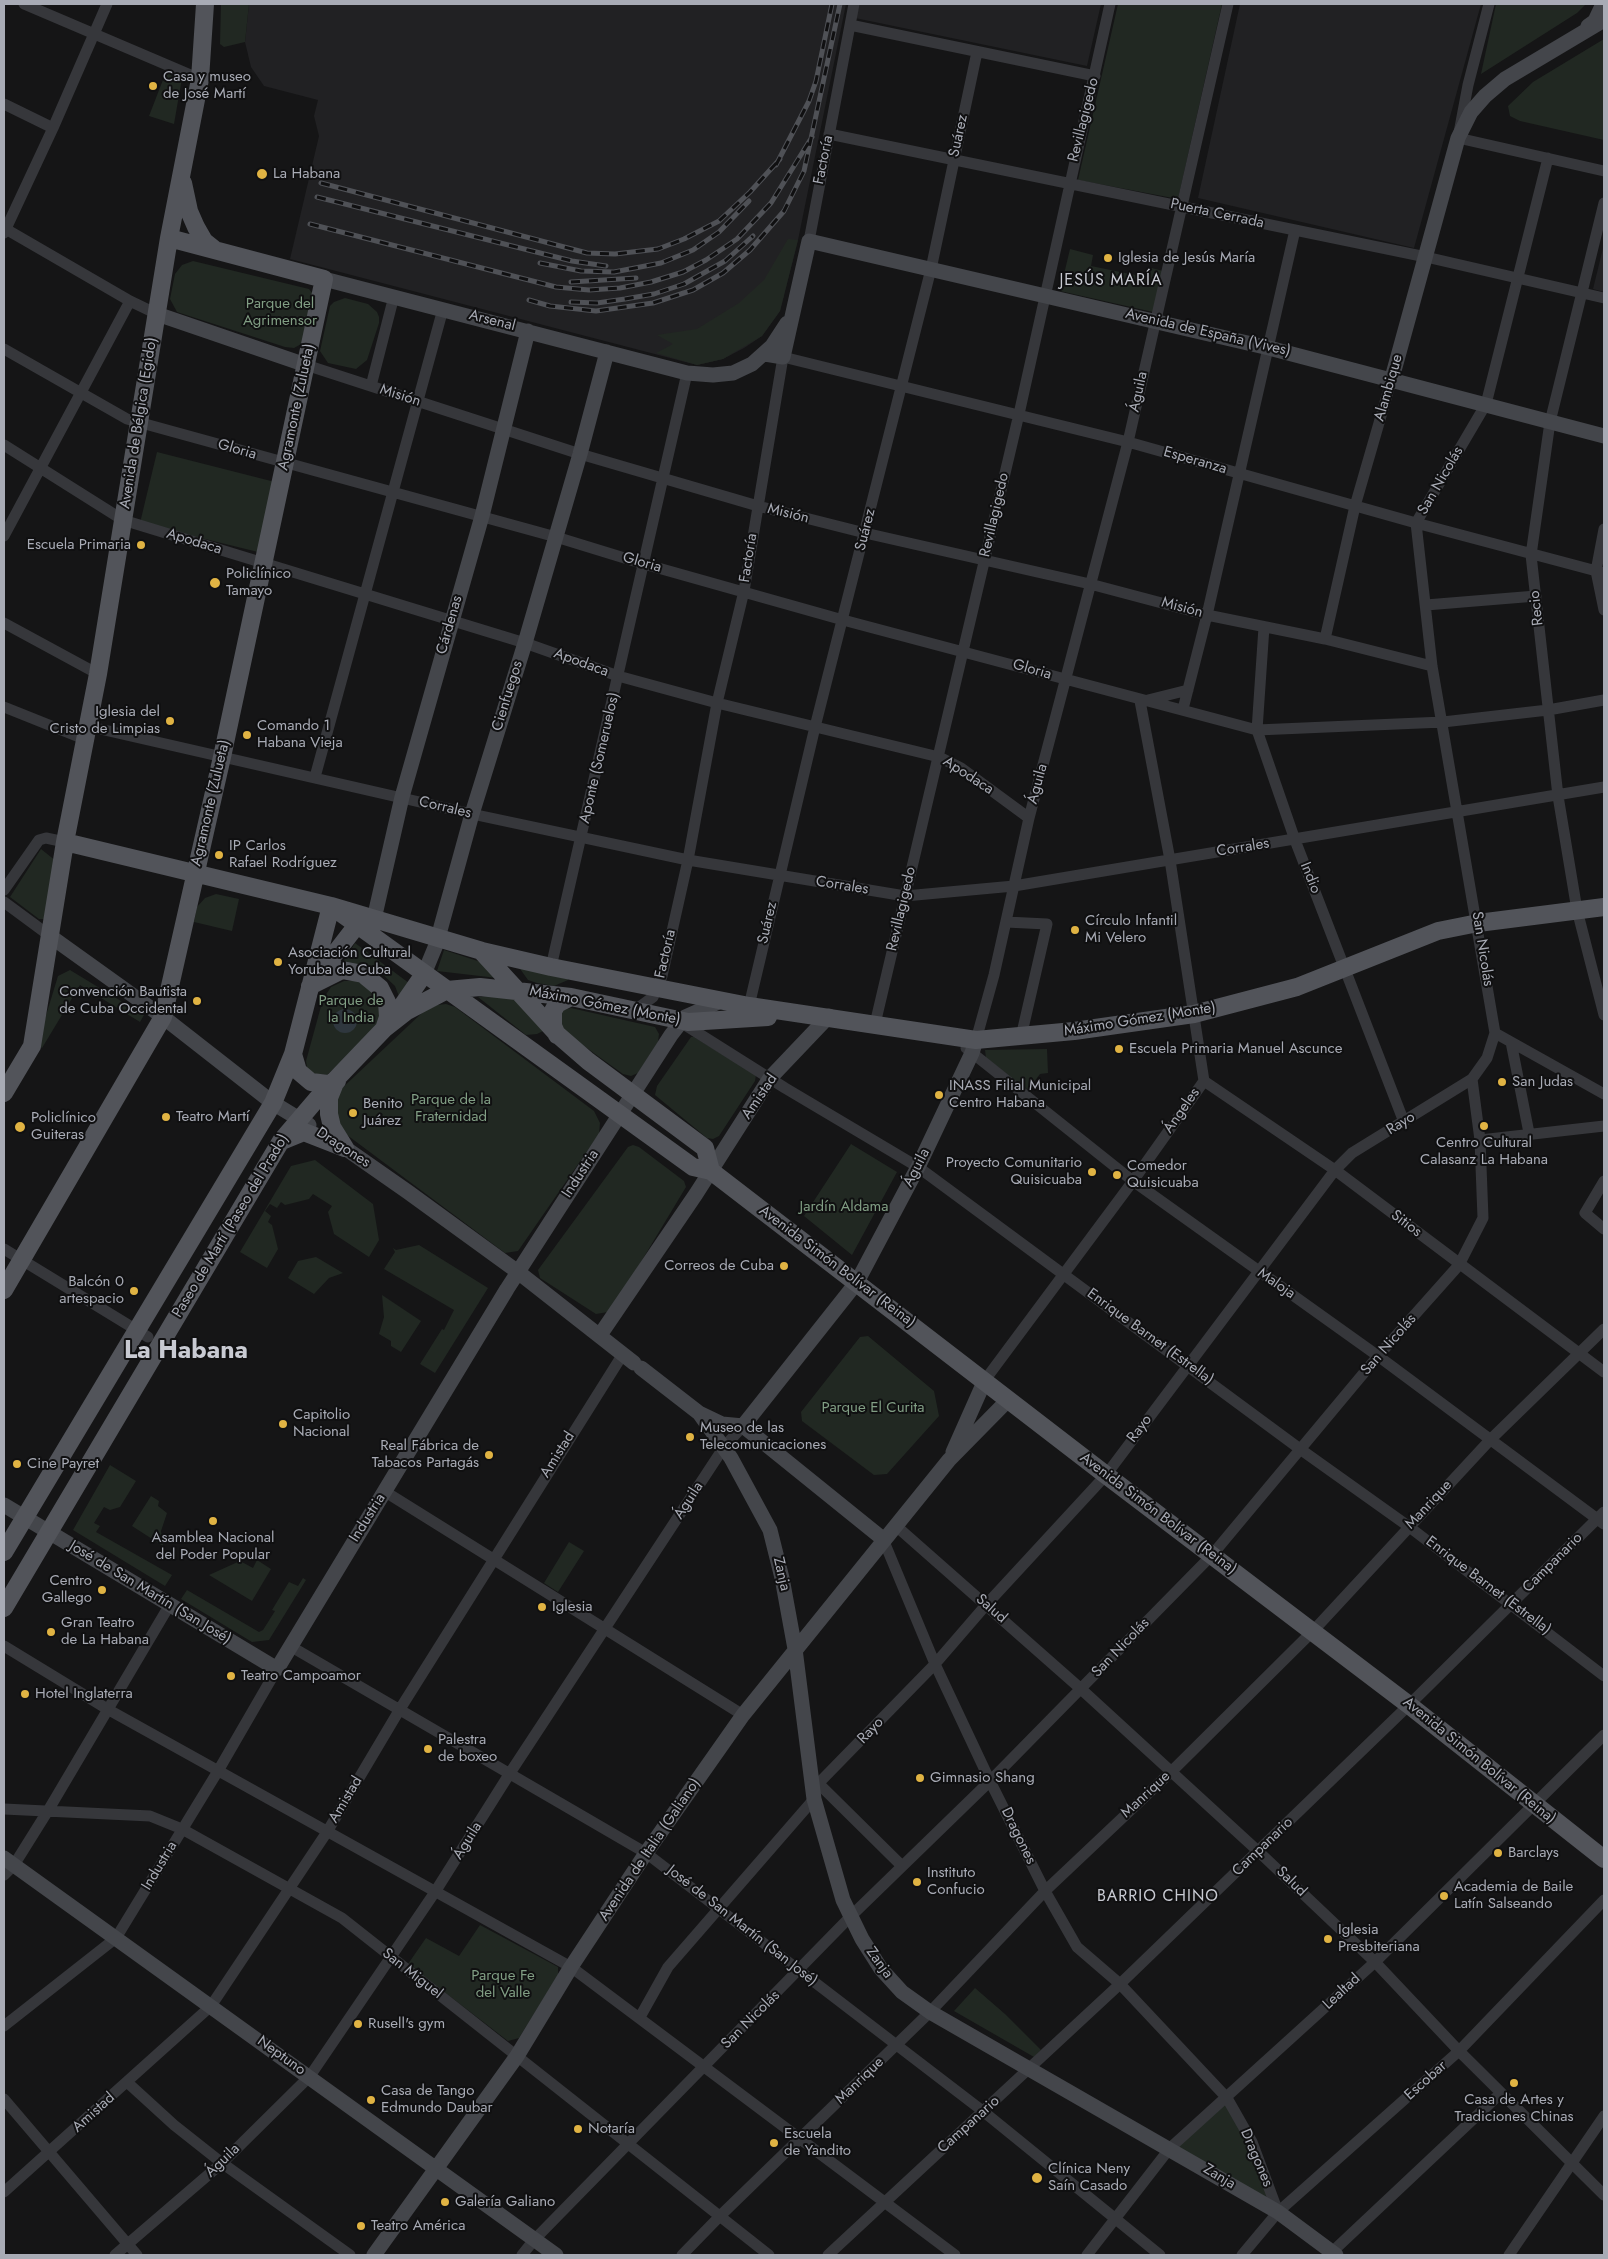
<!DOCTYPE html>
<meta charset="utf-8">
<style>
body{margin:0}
#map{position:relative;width:1608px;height:2259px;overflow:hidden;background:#151516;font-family:Jost,sans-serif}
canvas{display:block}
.frame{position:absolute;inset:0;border:5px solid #a8abb5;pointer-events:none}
</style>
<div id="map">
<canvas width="1608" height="2259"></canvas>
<div class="frame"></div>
</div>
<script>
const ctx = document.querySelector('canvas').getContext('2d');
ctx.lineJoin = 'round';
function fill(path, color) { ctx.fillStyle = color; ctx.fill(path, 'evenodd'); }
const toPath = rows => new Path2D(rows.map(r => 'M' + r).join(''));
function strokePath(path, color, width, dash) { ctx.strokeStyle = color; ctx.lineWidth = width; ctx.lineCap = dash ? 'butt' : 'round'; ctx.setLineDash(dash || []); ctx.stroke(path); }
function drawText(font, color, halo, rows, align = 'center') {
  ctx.font = font + ' Jost,sans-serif'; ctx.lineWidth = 4; ctx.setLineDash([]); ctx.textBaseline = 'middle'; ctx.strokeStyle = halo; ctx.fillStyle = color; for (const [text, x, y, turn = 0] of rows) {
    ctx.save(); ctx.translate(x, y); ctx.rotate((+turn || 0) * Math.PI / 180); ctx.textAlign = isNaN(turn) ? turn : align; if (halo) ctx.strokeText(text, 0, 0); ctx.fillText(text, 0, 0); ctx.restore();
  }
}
fill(toPath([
 [249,4,846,4,798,240,780,311,762,336,744,348,723,359,697,365,290,259,319,136,314,116,318,100,264,86,251,67,245,42],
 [859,4,1101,4,1087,66,855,18],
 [1240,4,1481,4,1414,248,1198,198],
 [1604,244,1604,292,1593,289]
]), '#212123');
fill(toPath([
 [221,4,249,4,245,42,224,47,220,44],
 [1118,4,1222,4,1178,199,1078,180],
 [1496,4,1586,4,1577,13,1481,74],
 [1604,39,1604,140,1520,121,1510,116,1508,106,1533,82],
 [166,72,182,78,174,124,149,116],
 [788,239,798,240,780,311,762,336,723,359,697,365,656,353,673,344,657,335,697,329,739,303,764,280],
 [1070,249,1093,255,1091,266,1145,277,1148,267,1163,271,1153,312,1060,291],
 [193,261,309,289,313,294,303,343,294,348,285,347,177,312,170,299,175,274,182,265],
 [345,298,368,304,377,312,379,317,379,323,367,360,356,369,328,363,320,351,330,306,334,302],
 [157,452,275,482,258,552,140,523],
 [41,849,56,861,44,919,39,919,10,897],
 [216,894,239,899,232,931,194,922,197,907,205,898],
 [355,943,413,986,400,999,395,986,379,971,364,964,341,965],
 [444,950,490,965,497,978,437,971],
 [518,966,568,979,568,980,554,986,537,983,528,980],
 [70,970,144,1015,140,1022,80,985,42,1048,37,1045,58,976],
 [344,981,358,981,381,999,379,1026,327,1075,308,1073,306,1061,323,999,331,987],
 [509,994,545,1030,537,1034,526,1035,478,997],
 [446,1004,455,1007,594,1111,600,1123,599,1134,518,1251,505,1253,343,1132,335,1119,339,1091,424,1011,437,1005],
 [571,1008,655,1027,659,1034,658,1042,638,1073,631,1076,623,1074,563,1031,559,1016,563,1010],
 [691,1037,694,1037,756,1075,755,1081,719,1136,713,1139,707,1138,655,1095,657,1086],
 [1047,1049,1048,1073,1040,1074,1028,1090,986,1058,985,1050],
 [851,1144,897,1172,852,1255,804,1216],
 [633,1145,639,1147,684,1181,686,1187,615,1305,608,1312,596,1314,540,1278,538,1270,628,1147],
 [315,1160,373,1204,379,1240,369,1257,334,1234,328,1212,332,1206,313,1194,309,1199,285,1205,281,1202,277,1208,270,1204,265,1211,271,1216,268,1222,272,1225,278,1249,267,1268,240,1252,291,1166],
 [419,1245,488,1288,435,1373,420,1364,442,1329,444,1330,454,1310,384,1269,395,1252,393,1248,396,1250],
 [316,1257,343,1273,329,1278,314,1294,288,1278,298,1261],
 [382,1295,421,1321,401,1352,391,1346,391,1341,379,1334,384,1317],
 [868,1336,934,1391,939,1416,887,1474,874,1475,802,1421,801,1412,860,1337],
 [110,1465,136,1481,120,1507,110,1510,104,1507,94,1523,100,1526,96,1532,172,1575,165,1586,73,1530],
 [151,1496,159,1501,158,1506,167,1513,161,1531,163,1546,132,1526],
 [569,1542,584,1551,558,1592,544,1583],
 [257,1560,271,1569,252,1601,209,1575,240,1561,253,1568],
 [303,1578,306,1580,269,1640,252,1642,181,1599,187,1590,259,1632,263,1630,275,1611,272,1610,289,1582,298,1586],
 [480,1925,558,1967,558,1975,519,2038,508,2041,408,1964,426,1938,459,1956],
 [975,1988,1005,2014,1041,2050,1034,2057,954,2011],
 [1227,2098,1278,2212,1170,2148]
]), '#212822');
fill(toPath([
 '333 1021a12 12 0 1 1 24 0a12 12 0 1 1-24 0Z'
]), '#2f373e');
strokePath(toPath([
 [24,4,200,79],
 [1489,4,1468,85,1458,138,1604,171],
 [850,25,1095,76],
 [4,104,53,128],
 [829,134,1426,257,1604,298],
 [1604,203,1550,422,1531,555,1558,796,1577,910,1604,1015],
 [4,228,130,301,157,314],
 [4,233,53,128,107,4],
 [809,241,854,4],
 [4,349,127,419,556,537,644,564,843,620,1257,730,1443,722,1548,710,1604,700],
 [306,365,580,454,758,506,865,533,1090,584,1207,615,1325,639,1432,666],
 [371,386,394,296],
 [4,445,123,520,525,643,618,676,717,703,939,757,961,768,1029,818],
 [1604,529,1596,571,1604,610],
 [4,536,130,301],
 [1426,605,1536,596],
 [4,623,98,674],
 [1264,627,1257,730,1295,840,1404,1122],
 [1325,639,1355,506,1392,378],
 [1148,700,1188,690],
 [4,707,84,739],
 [1183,709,1207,615,1295,230],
 [87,726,472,814,688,860,905,896,1014,886,1604,787],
 [315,777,443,309],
 [4,890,39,840,46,838,65,842],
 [4,902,50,936],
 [1006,922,1047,924,1021,1037],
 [551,967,687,373],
 [749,1006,815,727,931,269,977,52],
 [634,1011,653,997,662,976,688,860,717,703,744,591,783,357,1128,442,1416,523,1604,573],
 [682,1023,785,1088,918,1167,1300,1449,1408,1526,1604,1676],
 [875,1024,1019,414,1110,4],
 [1495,1033,1604,1094],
 [976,1040,994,975,1029,818,1128,442,1228,4],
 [1511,1042,1529,1133],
 [966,1048,1133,1181,1378,1356,1604,1524],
 [1204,1081,1335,1170,1604,1372],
 [1480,1140,1604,1126],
 [1604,1181,1585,1213,1604,1229],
 [4,1249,148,1337],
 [985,1380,1133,1181,1204,1081,1170,860,1140,701],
 [384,1491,743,1715],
 [895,1525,1081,1689,1259,1852,1375,1962,1459,2051,1604,2195],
 [883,1539,935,1664,990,1781,1045,1891,1077,1947,1120,1984,1227,2098,1252,2142,1278,2212],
 [4,1646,109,1710,571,1967,955,2255],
 [290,1646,646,1853,984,2112,1160,2255],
 [820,1785,902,1866],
 [812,1790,935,1664,986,1605,1106,1475,1335,1170,1352,1153,1472,1079],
 [4,1809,150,1816,182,1829,342,1918,769,2255],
 [4,1875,14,1865,49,1809,169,1606],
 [640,2017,668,1967,814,1799],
 [4,2026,116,1938,218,1771,277,1669],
 [128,2083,174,2125,222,2163,350,2255],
 [4,2099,137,2255],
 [4,2192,211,2006,327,1832,400,1709,623,1354],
 [1332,2252,1501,2093],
 [115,2255,222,2163,310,2076,435,1892,510,1773,724,1447,743,1426],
 [522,2255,534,2240,850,1917,990,1781,1212,1555,1378,1356,1459,1265,1483,1218,1480,1140,1472,1079,1487,1058,1495,1033,1432,666,1416,523,1486,404,1548,158],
 [682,2255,720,2216,930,2012,1045,1891,1172,1771,1313,1631,1490,1440,1604,1329],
 [828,2255,1120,1984,1409,1705,1604,1512],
 [1087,2255,1170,2148,1375,1962,1604,1735],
 [1242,2255,1278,2212,1459,2051,1604,1900],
 [1509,2255,1604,2116]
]), '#36373b', 11);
strokePath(toPath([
 [1588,26,1595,21,1603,4],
 [324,279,687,373,713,375,733,373,752,364,772,346,787,323],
 [157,314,306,365],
 [765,354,783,357,809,241,1269,348,1604,436],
 [1392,378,1458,138,1471,112,1485,96,1505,79,1604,20],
 [374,919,402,797,482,516,528,331],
 [50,936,163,1017,273,1103,309,1125],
 [424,974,436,945,472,814,525,643,580,454,607,352],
 [335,1141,408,1192,518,1272,634,1363],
 [600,1335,696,1194,770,1078,829,1016],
 [641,1368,699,1413,722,1424,743,1426,883,1539],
 [699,1413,731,1458,770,1530,782,1578,795,1649,814,1799,843,1900,862,1939,881,1969,902,1992,930,2012,1278,2212,1336,2255],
 [743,1426,857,1282,918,1167,972,1053,976,1040],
 [953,1452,985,1380],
 [4,1505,277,1669,507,1289,671,1035,685,1017,721,1001],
 [4,1858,556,2255],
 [374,2255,517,2056,571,1967,646,1853,743,1715,949,1460,1009,1399]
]), '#44464b', 15);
strokePath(toPath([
 [183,183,189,211,196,227,204,241,214,249],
 [65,842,331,906,482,951,551,967,749,1006,976,1040,1074,1031,1194,1014,1297,987,1438,931,1478,923,1604,907],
 [331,906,693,1167,711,1171,1106,1475,1409,1705,1604,1859],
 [482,952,558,1035,588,1061,705,1148,711,1171],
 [316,978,357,925],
 [310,986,342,970,363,974,380,988,387,1002,388,1017,384,1029],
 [397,1013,424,974],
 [557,1035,553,1026,553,1011,557,1004,571,997],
 [293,1054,298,1071,311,1082,328,1084,337,1081],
 [335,1083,329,1098,329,1114,332,1127,345,1148],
 [4,1093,32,1046,65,842,98,674,169,238,200,79,205,4],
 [282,1141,304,1132,345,1148],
 [4,1290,163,1017,222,757,324,279,169,238],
 [4,1552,273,1103,293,1054,331,906],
 [4,1608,281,1141,316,1100,384,1029,407,1011,447,990,480,987,571,997,688,1022,768,1017]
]), '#52545a', 18);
const rail = toPath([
 [776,165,809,101,816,81,832,4],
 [321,183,587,253,615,254,658,249,684,239,719,221,750,192,780,159],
 [317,197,572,261,606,266],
 [310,224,556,287,589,290,620,288,651,282,683,272,706,260,737,239,771,203,812,137],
 [540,263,581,271,614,272,661,263,693,250,719,232,749,201],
 [571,282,636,278],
 [529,300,550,306,596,311,653,303,693,290,723,273,750,250,784,211,804,171,840,4],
 [571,302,597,303,625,299,654,294,684,284,725,261,753,236]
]);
strokePath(rail, '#4f5156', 5);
strokePath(rail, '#101011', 3, [9]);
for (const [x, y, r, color] of [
 [153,86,5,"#e0b343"],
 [262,174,6,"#e0b343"],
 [1108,258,5,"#e0b343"],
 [141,545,5,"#e0b343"],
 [215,583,6,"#e0b343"],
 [170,721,5,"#e0b343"],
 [247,735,5,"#e0b343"],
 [219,855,5,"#e0b343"],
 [1075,930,5,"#e0b343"],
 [278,962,5,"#e0b343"],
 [197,1001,5,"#e0b343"],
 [1119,1049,5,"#e0b343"],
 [1502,1082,5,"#e0b343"],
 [939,1095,5,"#e0b343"],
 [353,1113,5,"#e0b343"],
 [166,1117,5,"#e0b343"],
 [1484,1126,5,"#e0b343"],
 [20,1127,6,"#e0b343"],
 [1092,1172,5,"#e0b343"],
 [1117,1175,5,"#e0b343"],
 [784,1266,5,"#e0b343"],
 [134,1291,5,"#e0b343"],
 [283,1424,5,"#e0b343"],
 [690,1437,5,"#e0b343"],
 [489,1455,5,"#e0b343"],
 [17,1464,5,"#e0b343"],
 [213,1521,5,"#e0b343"],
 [102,1590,5,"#e0b343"],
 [542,1607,5,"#e0b343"],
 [51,1632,5,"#e0b343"],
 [231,1676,5,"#e0b343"],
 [25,1694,5,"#e0b343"],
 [428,1749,5,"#e0b343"],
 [920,1778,5,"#e0b343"],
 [1498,1853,5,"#e0b343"],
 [917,1882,5,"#e0b343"],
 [1444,1896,5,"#e0b343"],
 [1328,1939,5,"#e0b343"],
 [358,2024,5,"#e0b343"],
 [1514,2083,5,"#e0b343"],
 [371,2100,5,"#e0b343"],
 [578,2129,5,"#e0b343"],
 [774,2143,5,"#e0b343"],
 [1037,2178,6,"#e0b343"],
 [445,2202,5,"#e0b343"],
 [361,2226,5,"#e0b343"]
]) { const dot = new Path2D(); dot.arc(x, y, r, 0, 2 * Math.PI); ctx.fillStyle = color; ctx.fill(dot); strokePath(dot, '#101011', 2); }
drawText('15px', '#a8abb5', '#101011', [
 ["Casa y museo",163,77],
 ["de José Martí",163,94],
 ["La Habana",273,174],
 ["Iglesia de Jesús María",1118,258],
 ["Escuela Primaria",131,545,"right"],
 ["Policlínico",226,574],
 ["Tamayo",226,591],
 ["Iglesia del",160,712,"right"],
 ["Cristo de Limpias",160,729,"right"],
 ["Comando 1",257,726],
 ["Habana Vieja",257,743],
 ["IP Carlos",229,846],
 ["Rafael Rodríguez",229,863],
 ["Círculo Infantil",1085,921],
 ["Mi Velero",1085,938],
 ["Asociación Cultural",288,953],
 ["Yoruba de Cuba",288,970],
 ["Convención Bautista",187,992,"right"],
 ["de Cuba Occidental",187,1009,"right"],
 ["Escuela Primaria Manuel Ascunce",1129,1049],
 ["San Judas",1512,1082],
 ["INASS Filial Municipal",949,1086],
 ["Centro Habana",949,1103],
 ["Benito",363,1104],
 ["Juárez",363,1121],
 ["Teatro Martí",176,1117],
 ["Policlínico",31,1118],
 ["Guiteras",31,1135],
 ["Centro Cultural",1484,1143,"center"],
 ["Calasanz La Habana",1484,1160,"center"],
 ["Proyecto Comunitario",1082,1163,"right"],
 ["Quisicuaba",1082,1180,"right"],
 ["Comedor",1127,1166],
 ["Quisicuaba",1127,1183],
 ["Correos de Cuba",774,1266,"right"],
 ["Balcón 0",124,1282,"right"],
 ["artespacio",124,1299,"right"],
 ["Capitolio",293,1415],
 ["Nacional",293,1432],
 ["Museo de las",700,1428],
 ["Telecomunicaciones",700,1445],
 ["Real Fábrica de",479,1446,"right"],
 ["Tabacos Partagás",479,1463,"right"],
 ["Cine Payret",27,1464],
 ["Asamblea Nacional",213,1538,"center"],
 ["del Poder Popular",213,1555,"center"],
 ["Centro",92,1581,"right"],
 ["Gallego",92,1598,"right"],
 ["Iglesia",552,1607],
 ["Gran Teatro",61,1623],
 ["de La Habana",61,1640],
 ["Teatro Campoamor",241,1676],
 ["Hotel Inglaterra",35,1694],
 ["Palestra",438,1740],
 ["de boxeo",438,1757],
 ["Gimnasio Shang",930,1778],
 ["Barclays",1508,1853],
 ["Instituto",927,1873],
 ["Confucio",927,1890],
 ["Academia de Baile",1454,1887],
 ["Latín Salseando",1454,1904],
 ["Iglesia",1338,1930],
 ["Presbiteriana",1338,1947],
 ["Rusell's gym",368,2024],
 ["Casa de Tango",381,2091],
 ["Edmundo Daubar",381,2108],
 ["Casa de Artes y",1514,2100,"center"],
 ["Tradiciones Chinas",1514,2117,"center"],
 ["Notaría",588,2129],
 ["Escuela",784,2134],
 ["de Yandito",784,2151],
 ["Clínica Neny",1048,2169],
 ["Saín Casado",1048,2186],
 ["Galería Galiano",455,2202],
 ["Teatro América",371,2226]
], 'left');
drawText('15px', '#a8abb5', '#101011', [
 ["Revillagigedo",1084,120,-76],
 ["Suárez",959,136,-78],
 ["Factoría",824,160,-79],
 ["Puerta Cerrada",1217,214,12],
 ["Arsenal",492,321,14],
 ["Avenida de España (Vives)",1208,333,13],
 ["Alambique",1389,388,-74],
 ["Águila",1139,392,-78],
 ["Misión",400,396,18],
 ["Agramonte (Zulueta)",297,407,-78],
 ["Avenida de Bélgica (Egido)",139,423,-81],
 ["Gloria",237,450,16],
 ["Esperanza",1195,461,16],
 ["San Nicolás",1441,481,-60],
 ["Misión",788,514,14],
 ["Revillagigedo",995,515,-77],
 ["Suárez",866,530,-76],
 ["Apodaca",194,542,17],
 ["Factoría",749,558,-81],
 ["Gloria",642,563,16],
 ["Misión",1182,608,15],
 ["Recio",1537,608,-96],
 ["Cárdenas",450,625,-74],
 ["Apodaca",581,663,20],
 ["Gloria",1032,670,16],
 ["Cienfuegos",508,696,-73],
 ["Aponte (Someruelos)",600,758,-77],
 ["Apodaca",968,776,33],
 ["Águila",1038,784,-75],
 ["Agramonte (Zulueta)",211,803,-77],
 ["Corrales",445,808,13],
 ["Corrales",1243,848,-9],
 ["Indio",1310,878,68],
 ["Corrales",842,886,9],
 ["Revillagigedo",902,909,-77],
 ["Suárez",768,923,-77],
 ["San Nicolás",1482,949,81],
 ["Factoría",666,954,-77],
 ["Máximo Gómez (Monte)",605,1006,11],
 ["Máximo Gómez (Monte)",1140,1020,-9],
 ["Amistad",760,1097,-56],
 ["Ángeles",1182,1111,-55],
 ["Rayo",1401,1124,-31],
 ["Dragones",343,1148,33],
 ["Águila",917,1168,-63],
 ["Industria",581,1174,-57],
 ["Sitios",1406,1224,37],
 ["Paseo de Martí (Paseo del Prado)",231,1226,-59],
 ["Avenida Simón Bolívar (Reina)",837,1267,37],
 ["Maloja",1276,1284,35],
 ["Enrique Barnet (Estrella)",1150,1337,36],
 ["San Nicolás",1389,1345,-49],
 ["Rayo",1140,1429,-53],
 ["Amistad",558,1455,-58],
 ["Águila",689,1501,-57],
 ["Manrique",1429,1505,-47],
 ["Avenida Simón Bolívar (Reina)",1158,1514,37],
 ["Industria",368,1518,-58],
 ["Campanario",1553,1563,-45],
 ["Zanja",781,1574,77],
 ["Enrique Barnet (Estrella)",1488,1586,37],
 ["José de San Martín (San José)",150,1593,31],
 ["Salud",991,1609,41],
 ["San Nicolás",1121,1648,-46],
 ["Rayo",871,1731,-46],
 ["Avenida Simón Bolívar (Reina)",1479,1761,39],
 ["Manrique",1146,1795,-43],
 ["Amistad",346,1800,-59],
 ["Dragones",1018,1836,64],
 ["Águila",468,1841,-58],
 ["Campanario",1263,1847,-44],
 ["Avenida de Italia (Galiano)",650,1850,-56],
 ["Industria",160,1866,-59],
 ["Salud",1291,1882,44],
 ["José de San Martín (San José)",742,1926,38],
 ["Zanja",879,1963,54],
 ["San Miguel",412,1974,38],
 ["Lealtad",1342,1992,-43],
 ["San Nicolás",751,2020,-45],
 ["Neptuno",281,2056,36],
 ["Manrique",860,2081,-44],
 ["Escobar",1426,2081,-42],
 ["Amistad",94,2113,-42],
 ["Campanario",969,2125,-42],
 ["Dragones",1256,2158,67],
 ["Águila",223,2161,-44],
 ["Zanja",1219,2177,31]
]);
drawText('15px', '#819e84', '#101011', [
 ["Parque del",280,304],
 ["Agrimensor",280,321],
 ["Parque de",351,1001],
 ["la India",351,1018],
 ["Parque de la",451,1100],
 ["Fraternidad",451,1117],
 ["Jardín Aldama",844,1207],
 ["Parque El Curita",873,1408],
 ["Parque Fe",503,1976],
 ["del Valle",503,1993]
]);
ctx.letterSpacing = '1px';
drawText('16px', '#c8cad2', '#101011', [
 ["JESÚS MARÍA",1111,281],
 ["BARRIO CHINO",1158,1897]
]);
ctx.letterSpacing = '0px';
drawText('bold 25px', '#c8cad2', '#101011', [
 ["La Habana",186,1352]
]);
</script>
